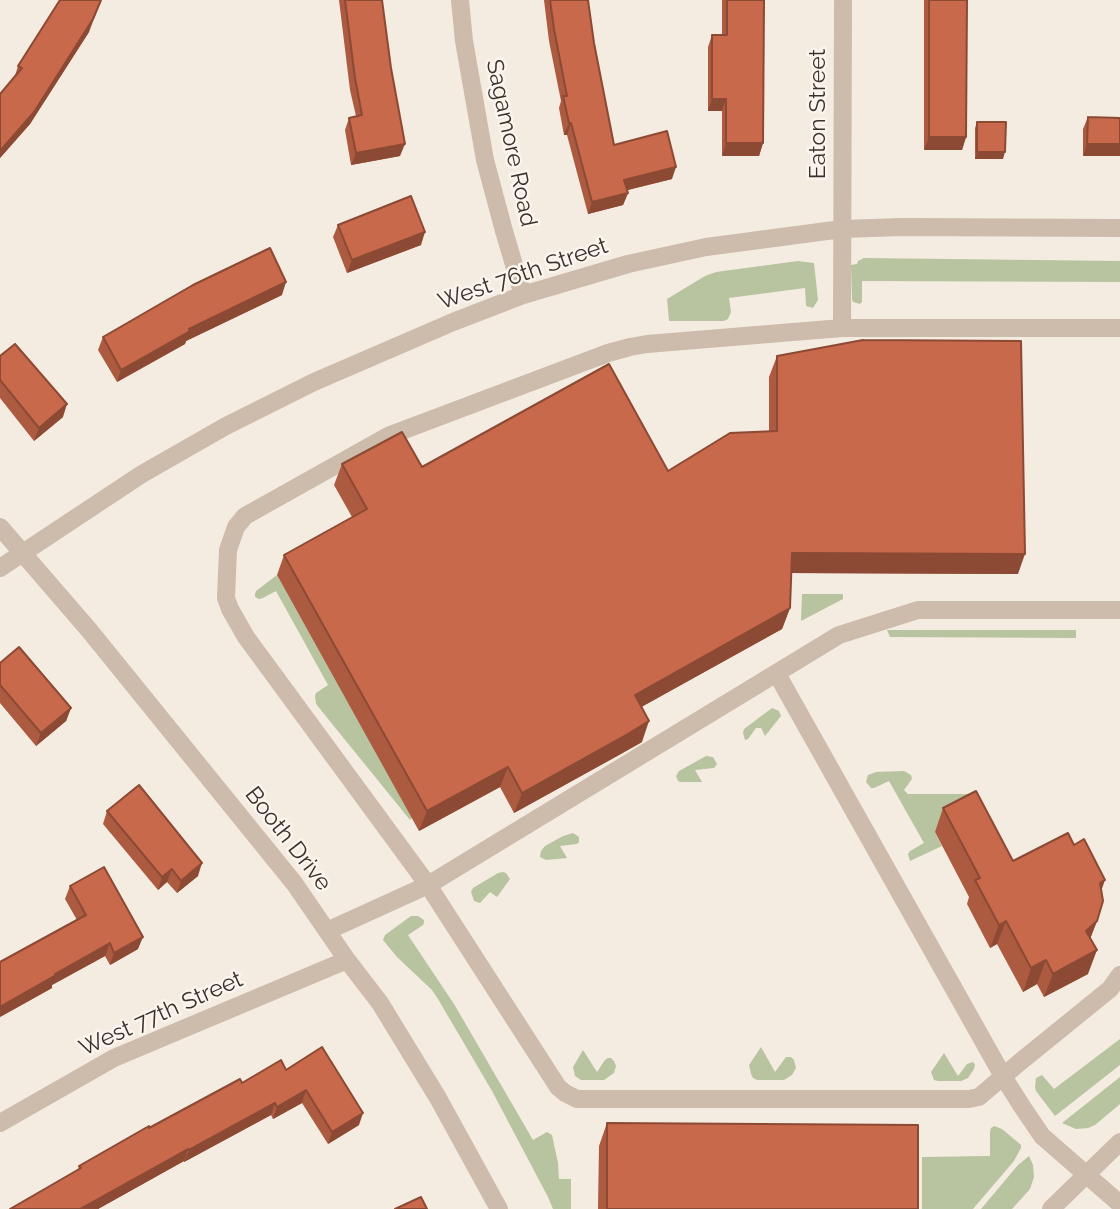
<!DOCTYPE html>
<style>
body{margin:0}
canvas{display:block;background:#f4ebe1}
</style>
<canvas width="1120" height="1209"></canvas>
<script>
const ctx = document.querySelector('canvas').getContext('2d');
ctx.lineJoin = 'round';
function fill(path, color) { ctx.fillStyle = color; ctx.fill(path, 'evenodd'); }
const toPath = rows => new Path2D(rows.map(r => 'M' + r).join(''));
function strokePath(path, color, width, dash) { ctx.strokeStyle = color; ctx.lineWidth = width; ctx.lineCap = dash ? 'butt' : 'round'; ctx.setLineDash(dash || []); ctx.stroke(path); }
function drawText(font, color, halo, rows, align = 'center') {
  ctx.font = font + ' Raleway,sans-serif'; ctx.lineWidth = 5; ctx.setLineDash([]); ctx.textBaseline = 'middle'; ctx.strokeStyle = halo; ctx.fillStyle = color; for (const [text, x, y, turn = 0] of rows) {
    ctx.save(); ctx.translate(x, y); ctx.rotate((+turn || 0) * Math.PI / 180); ctx.textAlign = isNaN(turn) ? turn : align; if (halo) ctx.strokeText(text, 0, 0); ctx.fillText(text, 0, 0); ctx.restore();
  }
}
fill(toPath([
 [864,258,1120,261,1120,282,862,281,862,302,860,304,853,302,852,299,851,265,857,264,858,261],
 [798,261,814,263,818,300,813,308,806,306,805,288,729,298,731,312,728,319,724,321,669,321,667,299,705,276,716,272],
 [277,575,412,818,410,820,316,704,315,696,316,693,328,685,276,591,263,598,259,599,255,597,255,594,256,591],
 [802,594,843,594,843,599,801,621],
 [887,630,1076,630,1076,638,890,637],
 [772,708,779,711,781,716,765,736,761,728,756,728,748,739,745,740,743,733,744,729],
 [706,756,713,757,717,764,714,768,695,770,702,782,681,782,678,781,676,776,679,771],
 [904,771,911,775,912,779,904,790,908,794,972,794,935,832,942,846,910,861,908,854,910,851,924,843,889,781,874,788,871,788,866,782,868,775,876,772],
 [573,833,579,837,579,842,577,844,560,846,567,858,546,860,540,857,541,851,545,846,563,836],
 [503,872,506,873,510,879,497,897,490,892,480,903,474,901,471,892,473,888,498,873],
 [411,916,418,916,424,920,424,923,423,925,408,935,454,1004,533,1140,547,1132,552,1135,558,1163,559,1179,571,1179,571,1209,553,1209,548,1197,492,1091,438,999,432,990,397,957,383,940,385,935],
 [1120,1039,1120,1065,1055,1116,1036,1091,1035,1087,1036,1078,1042,1075,1054,1089],
 [761,1047,775,1072,786,1057,791,1057,794,1060,796,1068,792,1075,784,1080,757,1080,753,1078,751,1074,749,1065],
 [583,1050,597,1072,605,1060,608,1058,611,1058,614,1061,616,1066,614,1073,604,1080,581,1080,575,1076,573,1067],
 [944,1053,958,1076,967,1064,973,1062,975,1065,974,1069,968,1078,961,1081,938,1081,934,1080,931,1072],
 [1120,1077,1120,1104,1095,1125,1088,1128,1076,1129,1062,1123],
 [994,1126,1002,1129,1021,1145,1021,1148,1014,1161,973,1209,922,1209,922,1157,990,1156,990,1132,991,1128],
 [1029,1156,1033,1165,1034,1177,1030,1189,1022,1198,1012,1209,981,1209,1018,1165]
]), '#b8c4a0');
strokePath(toPath([
 [460,0,464,41,485,160,504,231,523,295],
 [843,0,842,328,1120,328],
 [842,328,647,344,630,347,608,353,388,436,245,516,236,527,228,550,226,598,230,609,246,637,428,885,558,1087,565,1093,577,1099,969,1099,979,1097,1020,1062,1110,989,1120,975],
 [0,527,89,630,294,883,347,960,380,1003,438,1098,499,1209],
 [0,568,142,474,226,426,314,382,453,322,523,295,628,264,706,247,842,229,902,227,1120,228],
 [777,674,1004,1078,1023,1108,1042,1136,1120,1204],
 [327,931,428,885,839,635,918,610,1120,610],
 [0,1123,114,1058,347,960],
 [1051,1209,1120,1142]
]), '#cdbbac', 18);
fill(toPath([
 [339,0,382,0,400,156,351,165,345,130,349,118,356,116,350,90],
 [544,0,588,0,594,43,614,145,672,179,627,190,628,193,623,205,588,214,567,135,564,135,559,108,561,101,549,41],
 [722,0,764,0,763,143,759,156,722,156,722,111,708,111,708,47,712,35,722,35],
 [924,0,967,0,966,137,962,150,924,150],
 [89,32,30,124,0,158,0,94,14,79,18,66],
 [1088,117,1120,118,1083,156,1083,129],
 [977,122,1003,159,975,159,975,128],
 [338,225,421,245,347,273,333,237],
 [282,295,186,341,185,344,117,382,98,350,103,337],
 [0,356,63,417,34,441,0,398],
 [777,356,1018,574,791,573,790,608,782,629,641,707,642,742,619,755,514,813,500,787,419,831,277,575,284,555,352,517,334,485,342,464,422,467,668,471,769,431,769,377],
 [0,663,71,708,66,721,36,746,0,703],
 [943,808,1013,861,1074,845,1101,891,1097,921,1090,939,1088,974,1044,997,1037,984,1023,992,997,944,990,948,967,904,969,897,935,832],
 [107,811,198,876,177,893,167,882,158,890,103,824],
 [70,886,138,949,110,965,105,956,52,985,52,988,0,1017,77,920,65,899],
 [286,1070,359,1125,328,1144,302,1103,273,1119,271,1115,184,1162,184,1161,98,1209,10,1209,78,1170,79,1166,149,1128,242,1083],
 [607,1123,918,1209,598,1209,599,1146]
]), '#ac5a40');
fill(toPath([
 [101,0,89,32,30,124,0,158,0,151],
 [712,99,726,99,722,111,708,111],
 [569,123,571,123,567,135,564,135],
 [929,137,966,137,962,150,924,150],
 [726,143,763,143,759,156,722,156],
 [405,144,400,156,351,165,356,153],
 [1087,144,1120,144,1120,156,1083,156],
 [977,152,1005,152,1003,159,975,159],
 [676,167,672,179,620,192,624,180],
 [628,193,623,205,588,214,592,202],
 [425,232,421,245,347,273,352,260],
 [286,282,282,295,186,341,185,344,117,382,121,370,189,329],
 [67,404,63,417,34,441,39,428],
 [792,553,1025,554,1018,574,784,573],
 [790,608,782,629,627,715,635,695],
 [71,708,66,721,36,746,41,733],
 [649,721,642,742,619,755,514,813,522,793],
 [508,767,500,787,419,831,427,811],
 [202,863,198,876,177,893,181,881],
 [172,869,167,882,158,890,162,877],
 [1105,880,1097,903,1100,883],
 [1006,921,997,944,990,948,999,925],
 [1097,921,1088,944,1086,931],
 [143,937,138,949,110,965,114,953],
 [110,943,105,956,52,985,52,988,0,1017,0,1007,55,974],
 [1097,950,1088,974,1044,997,1053,974],
 [1046,960,1037,984,1023,992,1031,968],
 [306,1090,302,1103,273,1119,277,1107],
 [275,1103,271,1115,184,1162,189,1150],
 [363,1113,359,1125,328,1144,332,1132],
 [188,1149,184,1161,98,1209,80,1209]
]), '#8c4a34');
const building = toPath([
 [60,0,101,0,93,19,34,112,0,151,0,94,22,68,18,66,60,0],
 [345,0,382,0,391,68,405,144,356,153,349,118,362,115,355,78,345,0],
 [550,0,588,0,594,43,614,145,667,131,676,167,624,180,628,193,592,202,571,123,569,123,563,96,567,96,554,29,550,0],
 [727,0,764,0,763,143,726,143,726,99,712,99,712,35,727,35,727,0],
 [929,0,967,0,966,137,929,137,929,0],
 [1088,117,1120,118,1120,144,1087,144,1088,117],
 [977,122,1006,122,1005,152,977,152,977,122],
 [411,196,425,232,352,260,338,225,411,196],
 [270,248,286,282,189,329,190,331,121,370,103,337,193,285,270,248],
 [863,340,1021,341,1025,554,792,553,790,608,635,695,649,721,626,735,522,793,508,767,427,811,284,555,367,509,342,464,402,432,422,467,609,364,668,471,730,433,777,431,777,356,863,340],
 [15,344,67,404,39,428,0,380,0,356,15,344],
 [19,647,71,708,41,733,0,685,0,663,19,647],
 [139,785,202,863,181,881,172,869,162,877,107,811,139,785],
 [976,791,1013,861,1068,833,1074,845,1084,839,1105,880,1100,883,1103,901,1097,921,1086,931,1097,950,1053,974,1046,960,1031,968,1006,921,999,925,975,880,980,878,943,808,976,791],
 [104,867,143,937,114,953,110,943,55,974,56,975,0,1007,0,962,86,915,70,886,104,867],
 [322,1047,363,1113,332,1132,306,1090,277,1107,275,1103,189,1150,188,1149,80,1209,10,1209,81,1168,79,1166,149,1126,149,1128,240,1079,242,1083,281,1060,286,1070,322,1047],
 [607,1123,918,1125,918,1209,607,1209,607,1123],
 [421,1197,427,1209,395,1209,421,1197]
]);
fill(building, '#c8694b');
strokePath(building, '#8c4a34', 2);
drawText('23px', '#3b302b', '#fbf5ee', [
 ["Eaton Street",818,114,-90],
 ["Sagamore Road",511,143,78],
 ["West 76th Street",523,274,-19],
 ["Booth Drive",288,839,52],
 ["West 77th Street",161,1014,-24]
]);
</script>
